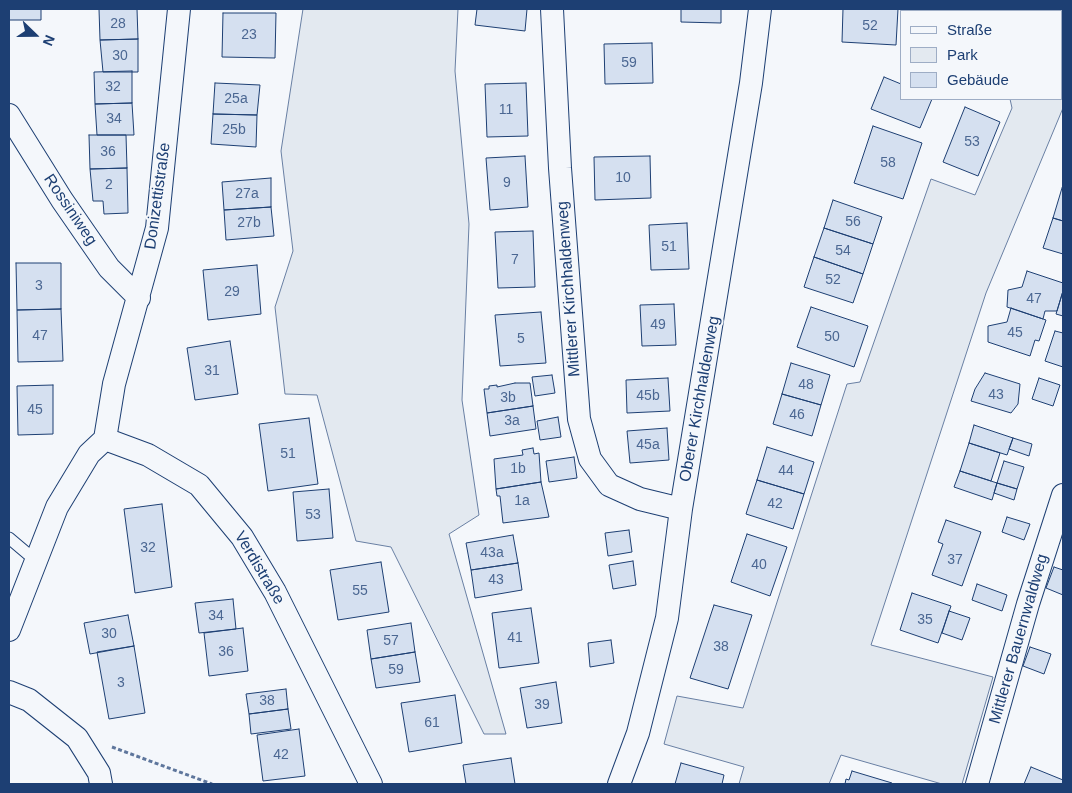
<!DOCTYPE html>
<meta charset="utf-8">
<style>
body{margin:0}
#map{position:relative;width:1072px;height:793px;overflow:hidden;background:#f4f7fb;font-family:Helvetica,sans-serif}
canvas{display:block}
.frame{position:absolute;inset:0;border:10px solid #1d3f73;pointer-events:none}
.legend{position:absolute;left:900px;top:10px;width:162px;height:90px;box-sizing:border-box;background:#f4f7fb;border:1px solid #9eadc5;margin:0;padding:6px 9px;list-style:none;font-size:15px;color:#1d3f73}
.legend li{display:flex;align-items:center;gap:10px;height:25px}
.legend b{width:25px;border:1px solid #9eadc5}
.north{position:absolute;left:10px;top:10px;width:50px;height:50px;-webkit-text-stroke:4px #f4f7fb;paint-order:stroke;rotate:112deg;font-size:14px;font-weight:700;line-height:20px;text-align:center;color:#1d3f73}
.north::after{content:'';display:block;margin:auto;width:18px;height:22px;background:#1d3f73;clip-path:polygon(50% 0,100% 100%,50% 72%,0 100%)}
</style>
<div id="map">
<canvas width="1072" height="793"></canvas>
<div class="frame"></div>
<ul class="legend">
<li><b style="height:6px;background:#f4f7fb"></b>Straße</li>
<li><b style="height:14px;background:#e3e9f0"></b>Park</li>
<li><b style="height:14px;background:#d5e0f0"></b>Gebäude</li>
</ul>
<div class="north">N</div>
</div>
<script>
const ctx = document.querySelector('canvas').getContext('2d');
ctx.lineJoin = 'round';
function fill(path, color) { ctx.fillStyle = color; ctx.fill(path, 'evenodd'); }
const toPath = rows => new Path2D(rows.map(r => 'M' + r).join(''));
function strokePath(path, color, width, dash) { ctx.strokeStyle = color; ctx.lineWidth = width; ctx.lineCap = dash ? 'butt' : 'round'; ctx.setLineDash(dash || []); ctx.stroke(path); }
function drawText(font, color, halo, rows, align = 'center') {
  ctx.font = font + ' Helvetica,sans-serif'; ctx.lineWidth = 4; ctx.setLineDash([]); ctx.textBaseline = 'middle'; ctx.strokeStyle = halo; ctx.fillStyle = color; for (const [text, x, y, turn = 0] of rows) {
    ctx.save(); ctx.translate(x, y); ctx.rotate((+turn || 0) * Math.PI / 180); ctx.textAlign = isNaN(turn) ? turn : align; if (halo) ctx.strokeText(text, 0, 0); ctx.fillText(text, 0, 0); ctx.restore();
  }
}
const green = toPath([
 [303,9,458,9,455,71,469,224,462,400,479,515,449,534,506,734,484,734,391,547,356,541,317,395,285,394,275,307,293,251,281,151,303,9],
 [1061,75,1063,75,1063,108,986,293,871,645,993,677,962,784,942,784,841,755,829,784,739,784,744,767,664,744,677,696,743,708,847,384,860,382,931,179,975,195,1012,108,1010,99,1061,99,1061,75]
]);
fill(green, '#e3e9f0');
strokePath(green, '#687fa3', 1);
const building = toPath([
 [9,9,41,9,41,20,9,20,9,9],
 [99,9,137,9,138,39,100,40,99,9],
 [477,9,527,9,525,31,475,25,477,9],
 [681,9,721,9,721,23,681,22,681,9],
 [843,9,898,9,896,45,842,42,843,9],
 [223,13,276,13,275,58,222,57,223,13],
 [138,39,138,72,103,72,100,40,138,39],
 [652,43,653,83,605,84,604,44,652,43],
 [132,71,132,103,95,104,94,72,132,71],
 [884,77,901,84,901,99,932,99,920,128,871,109,884,77],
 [215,83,260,85,257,115,213,114,215,83],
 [526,83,528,136,487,137,485,84,526,83],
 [132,103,134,135,97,135,95,104,132,103],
 [965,107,1000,122,978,176,943,162,965,107],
 [213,114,257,115,256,147,211,144,213,114],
 [873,126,922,143,903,199,854,183,873,126],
 [89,135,126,135,127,168,90,169,89,135],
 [525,156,528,207,490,210,486,158,525,156],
 [650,156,651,198,595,200,594,157,650,156],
 [127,168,128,213,104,214,103,201,93,201,90,169,127,168],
 [271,178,271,207,224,210,222,182,271,178],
 [1062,188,1063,189,1063,221,1053,218,1062,188],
 [833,200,882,217,873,244,824,228,833,200],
 [271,207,274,236,226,240,224,210,271,207],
 [1053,218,1063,221,1063,254,1043,248,1053,218],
 [687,223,689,269,651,270,649,225,687,223],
 [824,228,873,244,863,274,814,257,824,228],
 [533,231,535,287,498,288,495,232,533,231],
 [814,257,863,274,853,303,804,287,814,257],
 [16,263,61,263,61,309,17,310,16,263],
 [257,265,261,314,208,320,203,270,257,265],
 [1027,271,1063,283,1063,291,1057,311,1045,311,1043,319,1007,307,1008,290,1022,287,1027,271],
 [1063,291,1063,316,1056,314,1063,291],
 [674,304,676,345,642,346,640,305,674,304],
 [811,307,868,326,854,367,797,347,811,307],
 [1011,308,1046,320,1039,341,1035,340,1030,356,988,342,988,326,1007,322,1011,308],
 [61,309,63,361,18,362,17,310,61,309],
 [541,312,546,363,500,366,495,315,541,312],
 [1055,331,1063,333,1063,367,1045,361,1055,331],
 [230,341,238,394,195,400,187,348,230,341],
 [791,363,830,375,821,405,782,394,791,363],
 [985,373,1020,384,1018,404,1011,413,971,401,975,389,985,373],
 [552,375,555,393,535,396,532,377,552,375],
 [668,378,670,411,627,413,626,380,668,378],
 [1039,378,1060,385,1053,406,1032,399,1039,378],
 [515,383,530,383,533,406,487,413,484,389,489,389,489,386,497,385,497,387,515,383],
 [53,385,53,434,18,435,17,386,53,385],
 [782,394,821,405,812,436,773,424,782,394],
 [533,406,536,429,490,436,487,413,533,406],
 [558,417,561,437,540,440,537,421,558,417],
 [309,418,318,484,268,491,259,424,309,418],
 [974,425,1013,438,1007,455,969,443,974,425],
 [667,428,669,460,630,463,627,431,667,428],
 [1013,438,1032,444,1029,456,1009,449,1013,438],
 [969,443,1000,453,991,481,960,471,969,443],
 [767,447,814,462,804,494,757,480,767,447],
 [533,448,534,454,539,453,541,482,496,489,494,459,523,455,522,450,533,448],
 [574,457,577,478,549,482,546,461,574,457],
 [1004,461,1024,467,1017,489,997,483,1004,461],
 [960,471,997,483,992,500,954,487,960,471],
 [757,480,804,494,793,529,746,514,757,480],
 [541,482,549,517,503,523,500,496,497,496,496,489,541,482],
 [997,483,1017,489,1014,500,994,493,997,483],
 [329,489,333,538,297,541,293,492,329,489],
 [162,504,172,587,135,593,124,509,162,504],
 [1007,517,1030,524,1024,540,1002,532,1007,517],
 [946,520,981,532,962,586,932,575,943,544,938,542,946,520],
 [629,530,632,552,608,556,605,533,629,530],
 [747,534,787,547,770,596,731,582,747,534],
 [513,535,518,563,471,570,466,543,513,535],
 [633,561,636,585,613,589,609,565,633,561],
 [381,562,389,612,338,620,330,570,381,562],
 [518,563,522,590,475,598,471,570,518,563],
 [1054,567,1063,570,1063,595,1046,588,1054,567],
 [977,584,1007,595,1002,611,972,600,977,584],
 [912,593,951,606,938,643,900,630,912,593],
 [233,599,236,629,199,633,195,603,233,599],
 [714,605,752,615,728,689,690,678,714,605],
 [531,608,539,663,499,668,492,613,531,608],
 [949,611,970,618,962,640,942,633,949,611],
 [128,615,134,646,90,654,84,623,128,615],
 [411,623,415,652,371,659,367,630,411,623],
 [243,628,248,671,209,676,204,633,243,628],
 [611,640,614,663,590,667,588,643,611,640],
 [134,646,145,713,109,719,97,652,134,646],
 [1030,647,1051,654,1044,674,1023,666,1030,647],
 [415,652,420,682,376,688,371,659,415,652],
 [556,682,562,723,527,728,520,688,556,682],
 [286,689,288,709,249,714,246,694,286,689],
 [455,695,462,743,409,752,401,703,455,695],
 [288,709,291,729,251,734,249,714,288,709],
 [299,729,305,776,263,781,257,735,299,729],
 [511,758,515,784,466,784,463,765,511,758],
 [681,763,724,775,722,784,675,784,681,763],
 [1031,767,1063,780,1063,784,1024,784,1031,767],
 [852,771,892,783,891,784,845,784,846,779,849,780,852,771]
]);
fill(building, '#d5e0f0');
strokePath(building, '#1d3f73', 1);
const service = toPath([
 [9,538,35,560]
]);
const minor = toPath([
 [552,9,560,168,579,419,590,459,609,485,640,499,681,509],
 [945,11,945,9],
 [9,115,62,200,109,268,139,298],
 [105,439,114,384,157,228,179,9],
 [9,630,57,507,89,454,105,439,148,455,199,485,242,537,275,592,371,784],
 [9,692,29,700,77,738,99,773,101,784],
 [619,784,638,733,667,618,681,509,751,83,760,9],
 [977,784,1028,604,1063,495]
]);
strokePath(service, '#1d3f73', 13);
strokePath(minor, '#1d3f73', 24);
strokePath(toPath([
 [112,747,212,784]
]), '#5e769c', 3, [4, 2.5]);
strokePath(service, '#f4f7fb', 11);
strokePath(minor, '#f4f7fb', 22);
drawText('14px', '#4b6792', null, [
 ["28",118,24],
 ["52",870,26],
 ["23",249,35],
 ["30",120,56],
 ["59",629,63],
 ["32",113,87],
 ["25a",236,99],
 ["11",506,110],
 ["34",114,119],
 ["25b",234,130],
 ["53",972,142],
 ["36",108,152],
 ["58",888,163],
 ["10",623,178],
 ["9",507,183],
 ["2",109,185],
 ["27a",247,194],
 ["56",853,222],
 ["27b",249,223],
 ["51",669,247],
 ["54",843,251],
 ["7",515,260],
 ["52",833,280],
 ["3",39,286],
 ["29",232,292],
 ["47",1034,299],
 ["49",658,325],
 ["45",1015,333],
 ["47",40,336],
 ["50",832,337],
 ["5",521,339],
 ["31",212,371],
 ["48",806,385],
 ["43",996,395],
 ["45b",648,396],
 ["3b",508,398],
 ["45",35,410],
 ["46",797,415],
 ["3a",512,421],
 ["45a",648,445],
 ["51",288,454],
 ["1b",518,469],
 ["44",786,471],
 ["1a",522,501],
 ["42",775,504],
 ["53",313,515],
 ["32",148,548],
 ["43a",492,553],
 ["37",955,560],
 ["40",759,565],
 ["43",496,580],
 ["55",360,591],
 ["34",216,616],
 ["35",925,620],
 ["30",109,634],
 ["41",515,638],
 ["57",391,641],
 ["38",721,647],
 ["36",226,652],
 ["59",396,670],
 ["3",121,683],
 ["38",267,701],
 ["39",542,705],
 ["61",432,723],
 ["42",281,755]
]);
drawText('16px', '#1d3f73', '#f4f7fb', [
 ["Donizettistraße",158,196,-82],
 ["Rossiniweg",70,210,56],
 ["Mittlerer Kirchhaldenweg",569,289,-94],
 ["Oberer Kirchhaldenweg",700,399,-80],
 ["Verdistraße",259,568,59],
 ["Mittlerer Bauernwaldweg",1019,639,-74]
]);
</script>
